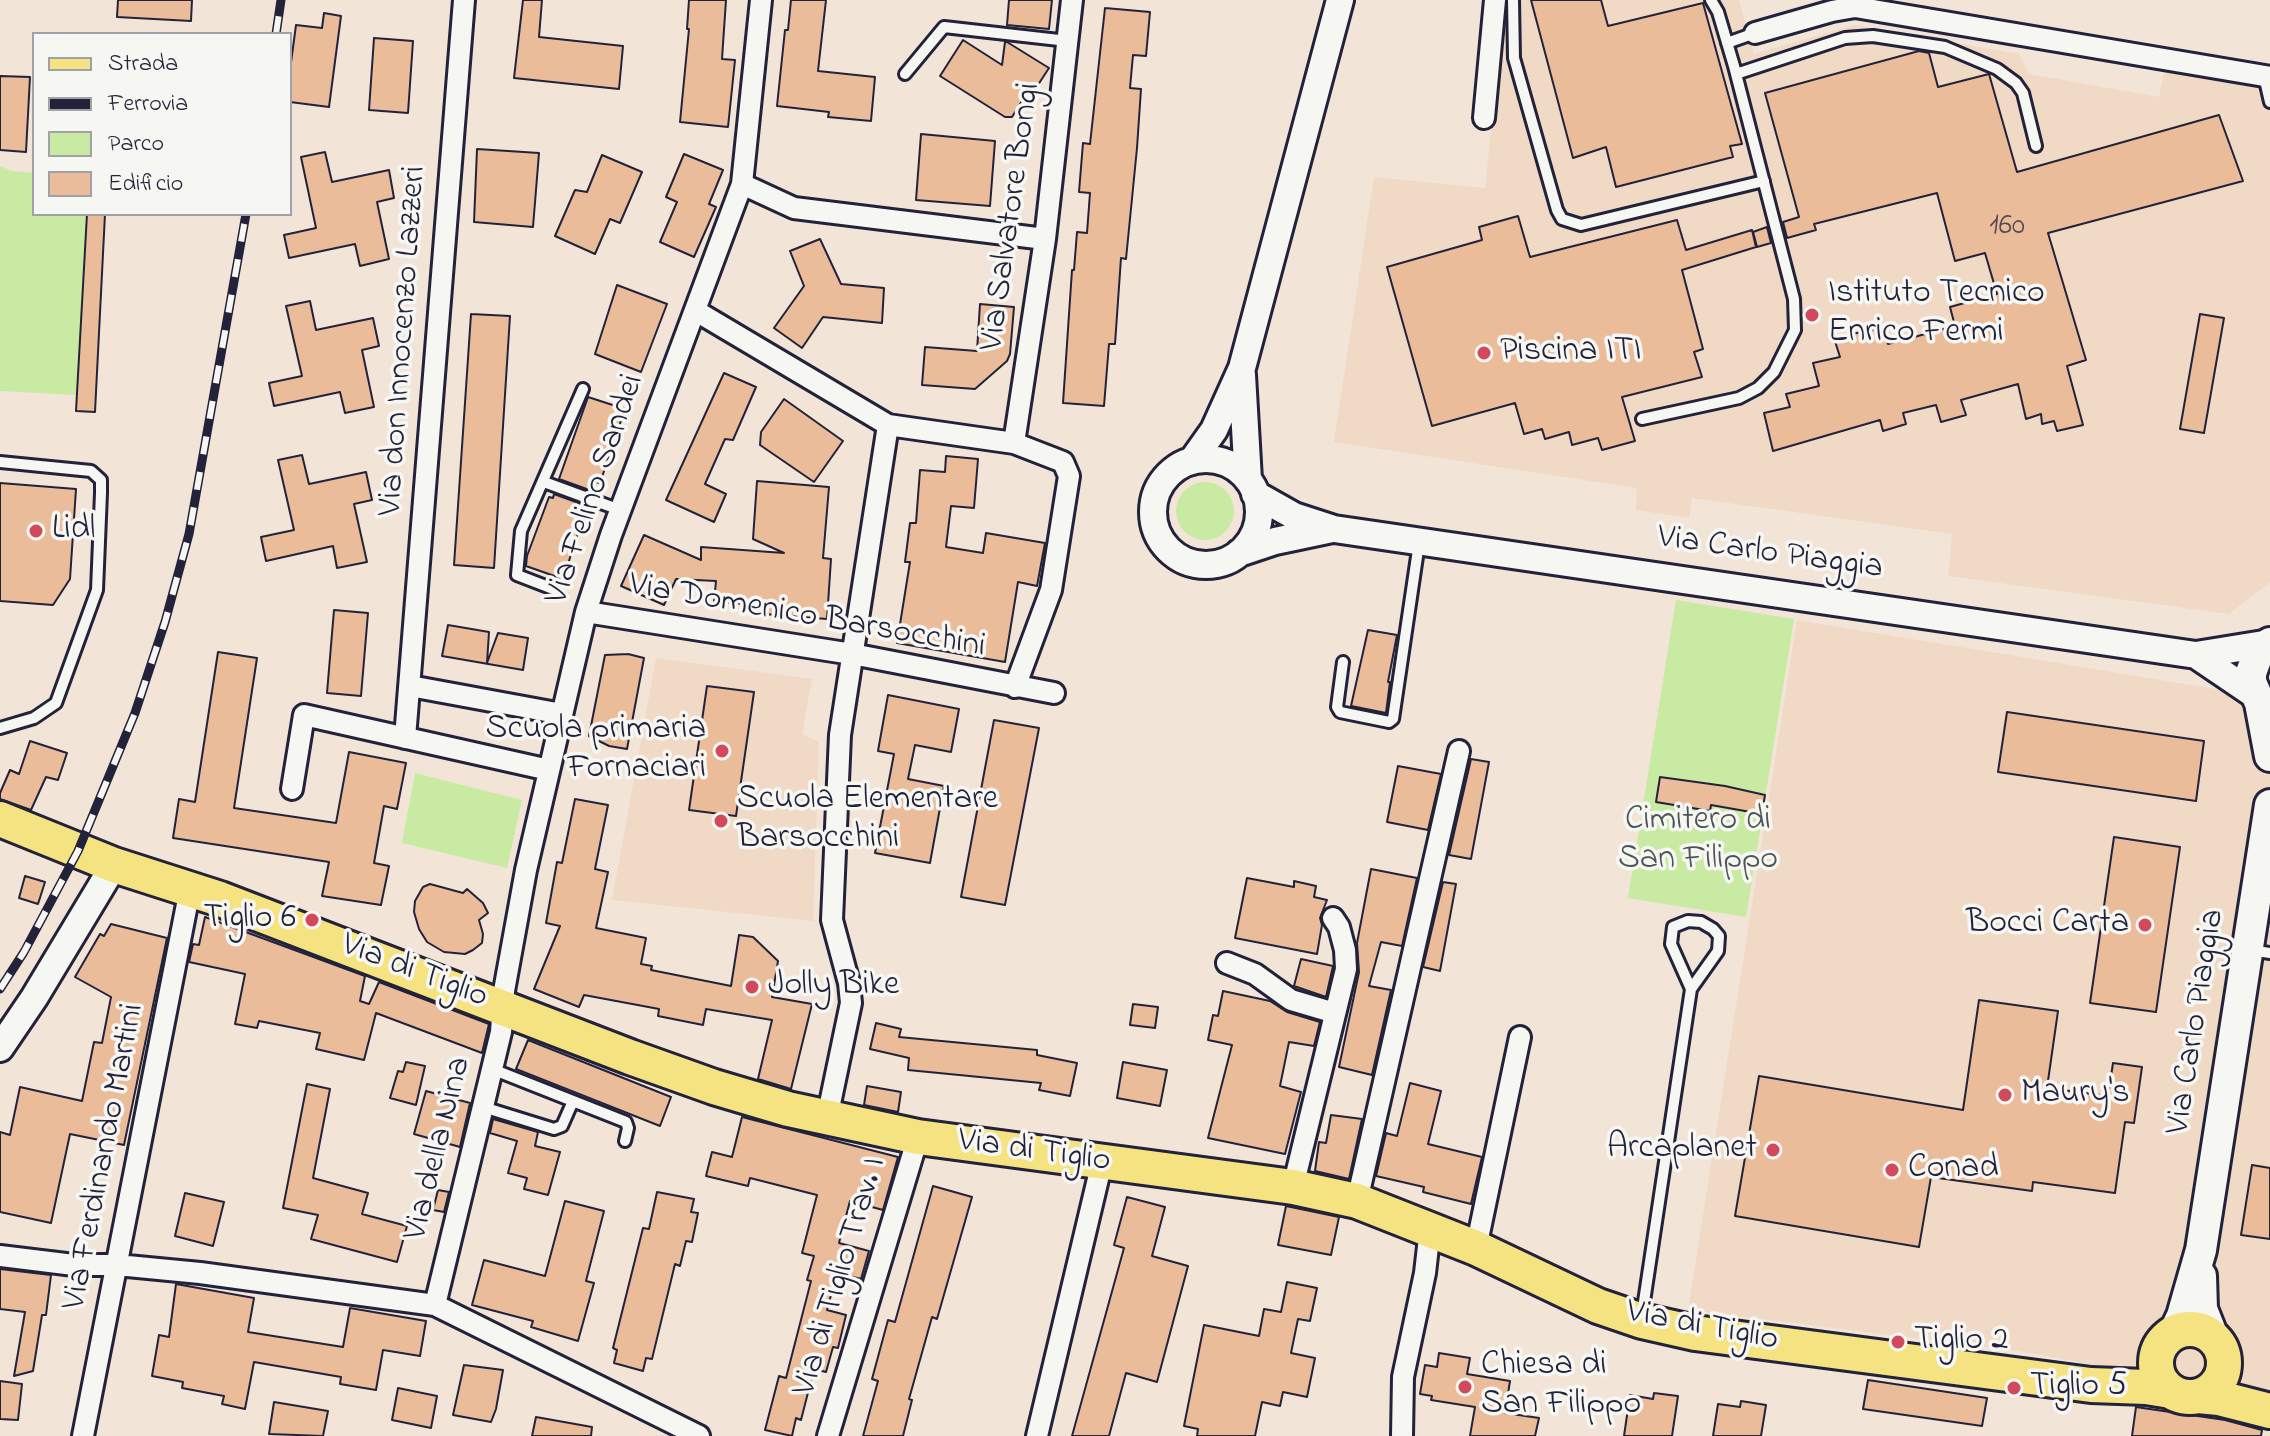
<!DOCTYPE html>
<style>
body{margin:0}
#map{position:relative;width:2270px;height:1436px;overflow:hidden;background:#f2e5d8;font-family:"Indie Flower",sans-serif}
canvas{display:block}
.legend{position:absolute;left:32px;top:32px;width:260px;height:184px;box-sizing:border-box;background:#f6f6f2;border:2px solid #a1a1a9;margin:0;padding:10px 14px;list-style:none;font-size:24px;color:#22223b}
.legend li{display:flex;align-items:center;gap:16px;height:40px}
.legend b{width:40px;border:2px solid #a1a1a9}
</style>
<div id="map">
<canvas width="2270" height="1436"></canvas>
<ul class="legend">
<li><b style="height:10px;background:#f5e382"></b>Strada</li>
<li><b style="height:10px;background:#22223b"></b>Ferrovia</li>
<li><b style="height:22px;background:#c9eaa2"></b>Parco</li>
<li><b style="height:22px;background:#eabc9a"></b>Edificio</li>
</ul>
</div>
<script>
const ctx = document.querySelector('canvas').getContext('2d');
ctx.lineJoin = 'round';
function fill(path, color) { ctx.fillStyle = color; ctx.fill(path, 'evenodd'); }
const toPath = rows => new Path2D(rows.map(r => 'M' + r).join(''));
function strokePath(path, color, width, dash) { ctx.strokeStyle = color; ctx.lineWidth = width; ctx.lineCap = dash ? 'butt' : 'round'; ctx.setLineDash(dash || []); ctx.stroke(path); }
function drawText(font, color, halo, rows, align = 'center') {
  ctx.font = font + ' "Indie Flower",sans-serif'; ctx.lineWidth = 7; ctx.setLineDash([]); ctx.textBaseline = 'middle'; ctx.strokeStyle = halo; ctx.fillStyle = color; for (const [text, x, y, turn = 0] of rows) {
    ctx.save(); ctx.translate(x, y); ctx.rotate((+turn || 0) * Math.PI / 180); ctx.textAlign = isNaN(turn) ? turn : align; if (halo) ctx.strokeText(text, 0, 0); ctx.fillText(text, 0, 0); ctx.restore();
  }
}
fill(toPath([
 [1505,0,1739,0,1754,54,1854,25,2019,54,2029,74,2159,97,2164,72,2270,90,2270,582,2229,614,1948,576,1952,534,1692,498,1689,518,1636,510,1637,488,1334,442,1374,177,1485,188],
 [1797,620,2270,698,2270,1396,2018,1351,1688,1310],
 [656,658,812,679,802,734,819,742,813,921,612,900]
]), '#f0d9c5');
fill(toPath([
 [0,166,12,171,34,173,34,214,87,214,77,395,0,391],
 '1176 511a29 29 0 1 1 58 0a29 29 0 1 1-58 0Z',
 [1676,600,1794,619,1746,917,1628,898],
 [415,773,522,800,507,868,402,843]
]), '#c9eaa2');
const building = toPath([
 [118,0,192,0,191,21,117,17,118,0],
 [523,0,542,0,539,37,623,46,619,89,514,78,523,0],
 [689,0,726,0,722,59,735,60,728,127,680,122,689,29,687,29,689,0],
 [791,0,826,0,818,71,875,77,871,121,828,117,829,112,777,106,785,30,788,30,791,0],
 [1009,0,1052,0,1049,29,1007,25,1009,0],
 [1531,0,1601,0,1608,26,1703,3,1742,144,1730,146,1733,157,1616,187,1606,147,1573,158,1531,0],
 [1105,8,1150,12,1146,56,1133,55,1130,88,1141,89,1137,148,1126,259,1121,258,1115,344,1109,344,1104,406,1063,403,1072,270,1074,270,1077,232,1087,233,1090,193,1079,192,1083,143,1090,144,1105,8],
 [324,13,341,16,329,107,290,102,290,70,296,25,322,28,324,13],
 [374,38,413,41,408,113,369,110,374,38],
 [963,40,1002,65,1005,42,1007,42,1049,68,1034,91,1030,88,1012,117,1005,117,940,76,963,40],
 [1919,51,1929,53,1938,87,1989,74,2017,172,2219,115,2243,181,2048,233,2086,360,2067,366,2083,425,2057,431,2054,421,2042,424,2041,414,2026,419,2018,384,1961,400,1966,415,1941,422,1936,405,1903,413,1906,424,1883,431,1880,420,1773,451,1764,413,1790,407,1786,394,1819,386,1813,363,1840,357,1834,338,1884,327,1888,344,1955,326,1950,307,1997,294,1985,253,1955,261,1937,193,1814,224,1816,230,1787,238,1783,222,1799,217,1765,93,1919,51],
 [0,76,30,77,26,152,0,150,0,76],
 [921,134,995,141,990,206,916,200,921,134],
 [477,149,539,153,533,227,474,222,477,149],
 [325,152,332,182,389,170,394,198,377,202,389,259,360,266,355,244,289,258,284,235,316,228,301,157,325,152],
 [684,154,723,170,709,204,716,207,694,257,660,242,677,202,666,197,684,154],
 [602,155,642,172,620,223,610,219,595,254,555,236,575,190,587,192,602,155],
 [87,214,105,214,95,412,76,411,87,214],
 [1518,216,1530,257,1677,220,1686,250,1752,230,1756,247,1682,270,1703,349,1694,352,1702,377,1622,397,1635,441,1602,450,1598,438,1572,445,1569,432,1545,439,1542,429,1524,434,1515,403,1432,426,1387,267,1482,240,1479,227,1518,216],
 [1767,227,1771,243,1757,247,1753,232,1767,227],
 [820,239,841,284,884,288,882,323,823,317,802,348,774,328,804,286,790,251,820,239],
 [617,285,667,304,641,372,595,354,617,285],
 [310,301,316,330,373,318,379,346,362,350,374,407,345,413,340,392,274,406,269,383,302,376,286,306,310,301],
 [980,304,1014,307,1010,354,1007,361,975,389,922,385,925,347,977,351,980,304],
 [471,314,510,316,494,568,454,565,471,314],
 [2200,314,2224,318,2204,433,2180,429,2200,314],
 [724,373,756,387,733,440,725,439,705,484,726,494,714,522,666,500,724,373],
 [588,397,625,409,600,483,595,482,592,491,559,479,588,397],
 [784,399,843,441,814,482,760,445,761,432,784,399],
 [302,455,309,484,366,472,372,500,354,504,367,562,337,568,333,546,266,561,261,537,294,530,278,460,302,455],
 [946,456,978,459,974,508,951,506,946,547,983,553,986,533,1045,543,1037,586,1018,582,1005,662,897,643,910,562,905,562,910,523,916,523,920,470,945,472,946,456],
 [757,481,829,487,823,558,831,559,827,619,763,614,764,605,714,602,716,581,676,579,664,605,621,586,644,535,701,560,701,547,784,553,753,539,757,481],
 [0,483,76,489,70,579,53,605,0,601,0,483],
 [554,494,587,506,563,579,526,566,527,556,549,497,553,498,554,494],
 [334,610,368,613,361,696,327,693,334,610],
 [448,625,489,632,487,663,498,633,528,638,523,670,442,656,448,625],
 [1368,630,1397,635,1388,682,1390,682,1386,713,1351,706,1368,630],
 [218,652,257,658,234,808,336,823,349,752,406,763,397,809,384,806,374,863,389,866,381,905,322,896,329,862,173,838,179,799,195,802,218,652],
 [628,654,644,658,627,749,609,746,589,736,605,655,628,654],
 [707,686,754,692,736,816,689,810,707,686],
 [888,695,959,709,951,752,915,745,908,779,944,786,930,863,875,853,894,754,878,751,888,695],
 [2007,712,2204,741,2196,801,1998,772,2007,712],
 [994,720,1039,728,1005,905,961,897,994,720],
 [30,741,67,753,58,780,46,777,31,810,0,799,0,793,10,770,19,774,30,741],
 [1471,759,1489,762,1471,859,1449,855,1471,759],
 [1398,766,1441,774,1428,830,1387,822,1398,766],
 [1660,777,1725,786,1765,795,1762,814,1711,805,1710,811,1656,802,1660,777],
 [575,799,608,805,595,869,608,872,596,928,646,938,641,964,652,966,651,970,731,986,739,935,753,937,778,961,772,997,812,1004,791,1089,758,1079,772,1020,706,1009,703,1025,658,1016,659,1009,584,995,579,1007,534,989,560,926,546,923,557,862,562,863,575,799],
 [2114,837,2180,847,2156,1012,2090,1003,2114,837],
 [1371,869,1417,878,1402,946,1381,942,1369,986,1391,990,1372,1075,1339,1067,1359,972,1357,943,1371,869],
 [25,876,45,882,38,904,19,898,25,876],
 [1247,878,1294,887,1294,881,1316,886,1314,897,1327,900,1320,918,1322,925,1317,954,1235,938,1247,878],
 [1443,882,1456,884,1440,971,1423,967,1443,882],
 [430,884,463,893,467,889,483,903,488,913,479,920,483,934,482,943,473,950,465,954,444,952,427,942,419,929,414,912,415,901,423,887,430,884],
 [205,917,365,976,360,1001,369,1004,379,982,489,1024,482,1053,376,1013,364,1060,316,1049,320,1033,259,1021,257,1028,235,1024,245,974,189,962,193,944,199,945,205,917],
 [111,924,167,938,124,1145,70,1134,51,1223,0,1212,0,1132,10,1135,20,1087,82,1101,94,1042,102,1043,111,997,75,977,100,934,104,936,111,924],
 [1301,959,1333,966,1326,997,1294,986,1301,959],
 [1223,991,1270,1001,1287,1012,1320,1022,1314,1046,1289,1042,1280,1086,1301,1092,1285,1154,1208,1138,1232,1045,1208,1040,1213,1015,1218,1016,1223,991],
 [1979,1000,2058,1011,2047,1088,2108,1096,2113,1063,2142,1067,2134,1123,2125,1122,2115,1193,2033,1182,2032,1191,1931,1177,1919,1247,1735,1216,1759,1076,1963,1110,1979,1000],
 [1133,1004,1158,1007,1155,1028,1130,1025,1133,1004],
 [876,1023,901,1029,899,1037,1037,1050,1037,1055,1077,1063,1070,1096,1039,1090,1041,1083,908,1070,909,1058,870,1049,876,1023],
 [528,1040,671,1097,660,1126,516,1069,528,1040],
 [406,1062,425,1066,416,1105,390,1098,398,1071,403,1072,406,1062],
 [1123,1062,1167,1070,1160,1106,1117,1098,1123,1062],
 [1410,1083,1441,1091,1428,1144,1482,1157,1471,1204,1423,1192,1424,1187,1376,1176,1386,1133,1397,1136,1410,1083],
 [307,1084,330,1089,313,1178,368,1193,362,1214,407,1226,397,1262,311,1239,318,1215,283,1208,307,1084],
 [867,1086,901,1092,898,1112,864,1105,867,1086],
 [426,1091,470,1103,460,1147,414,1134,426,1091],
 [1331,1115,1362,1119,1349,1179,1315,1171,1319,1142,1326,1143,1331,1115],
 [742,1117,898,1157,883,1210,850,1201,839,1243,869,1251,861,1279,837,1273,827,1310,846,1315,838,1348,833,1347,826,1372,814,1369,801,1420,796,1418,792,1436,765,1430,779,1376,786,1378,811,1281,807,1280,814,1256,802,1253,817,1195,750,1178,748,1186,706,1176,712,1152,732,1157,742,1117],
 [493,1119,538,1132,535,1146,560,1152,548,1195,524,1189,527,1178,508,1173,517,1141,490,1133,493,1119],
 [2252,1165,2270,1168,2270,1239,2241,1235,2252,1165],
 [933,1186,972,1197,937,1319,932,1317,909,1399,912,1400,903,1436,863,1436,878,1381,872,1379,888,1320,895,1322,933,1186],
 [438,1190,449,1192,444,1212,433,1210,438,1190],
 [657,1192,694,1199,691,1212,698,1213,692,1242,686,1241,680,1266,675,1264,652,1359,646,1358,643,1371,614,1363,617,1350,613,1348,643,1228,649,1229,657,1192],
 [185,1193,224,1202,213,1246,175,1236,185,1193],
 [1127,1197,1165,1207,1152,1256,1188,1266,1157,1382,1126,1373,1109,1436,1072,1436,1124,1248,1114,1245,1127,1197],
 [565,1201,604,1211,586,1281,594,1283,578,1341,531,1327,533,1321,472,1305,484,1260,545,1276,565,1201],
 [1286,1206,1339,1217,1331,1255,1278,1245,1286,1206],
 [0,1269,51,1275,46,1315,42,1315,33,1371,14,1376,25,1312,0,1309,0,1269],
 [1287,1282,1317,1288,1310,1321,1298,1319,1291,1353,1315,1358,1307,1397,1283,1392,1280,1406,1262,1402,1255,1436,1197,1436,1198,1429,1184,1426,1204,1325,1259,1336,1264,1309,1281,1312,1287,1282],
 [176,1284,254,1298,248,1332,343,1347,350,1308,426,1321,420,1356,383,1350,376,1390,340,1384,341,1377,254,1362,245,1409,222,1404,224,1396,182,1388,183,1382,152,1376,159,1335,169,1337,176,1284],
 [1439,1353,1470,1358,1467,1374,1510,1381,1505,1413,1539,1418,1535,1436,1470,1436,1475,1407,1431,1400,1432,1396,1420,1394,1425,1365,1437,1367,1439,1353],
 [464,1365,503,1370,496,1409,491,1422,453,1415,464,1365],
 [1868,1380,1987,1398,1982,1426,1863,1409,1868,1380],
 [0,1381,22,1384,18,1420,0,1419,0,1381],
 [398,1388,437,1396,431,1428,392,1420,398,1388],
 [1654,1393,1678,1396,1672,1436,1624,1436,1630,1395,1653,1399,1654,1393],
 [1741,1401,1766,1405,1761,1436,1713,1436,1718,1404,1740,1407,1741,1401],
 [274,1402,328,1411,323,1436,269,1434,274,1402],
 [2136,1407,2225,1420,2262,1430,2261,1436,2132,1436,2136,1407],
 [536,1417,592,1427,591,1436,532,1436,536,1417]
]);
fill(building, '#eabc9a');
strokePath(building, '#22223b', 2);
const service = toPath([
 [1513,0,1514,58,1557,210,1562,219,1581,225,1764,181],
 [1727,43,1755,33],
 [905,74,944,27,1068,41],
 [1736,74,1845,38,1873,36,1945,47,1997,69,2016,83,2023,93,2036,146],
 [2264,76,2270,102],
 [1642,419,1739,398,1758,388,1774,372,1795,330,1794,299,1734,66,1718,12,1711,0],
 [0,462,91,471,101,480,101,493,97,590,56,703,34,718,0,728],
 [544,482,620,510],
 [556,590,517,575,521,531,583,389],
 [1343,662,1337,707,1340,712,1389,722,1393,719,1419,543],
 [2251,950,2270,953],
 [492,1069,626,1122,628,1128,625,1141],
 [483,1107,554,1129,562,1126,573,1101],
 [1642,1315,1691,989,1718,951,1719,936,1713,929,1701,922,1688,921,1673,927,1671,944,1691,989]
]);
const minor = toPath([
 [1755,33,1832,11,1855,7,2270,77],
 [1484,118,1495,0],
 [742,184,794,208,1045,239],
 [696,311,888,425,1014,443,1063,462,1069,476,1051,590,1015,687],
 [1014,443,1045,239,1072,0],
 [586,612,852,654,1054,693],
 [410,686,562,714],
 [405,738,464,0],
 [292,789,304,715,549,770],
 [1227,963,1255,974,1291,1000,1335,1013],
 [827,1118,851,1003,849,983,832,920,840,735,888,425],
 [1293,1187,1346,969,1345,950,1339,927,1333,918],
 [1357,1201,1459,751],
 [1476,1248,1520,1037],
 [0,1256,74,1265,117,1265,200,1273,435,1305,699,1436],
 [435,1305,501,1032,504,991,526,870,586,612,611,535,742,184,761,0],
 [83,1436,190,889],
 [828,1436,918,1137],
 [1037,1436,1102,1162],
 [1402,1436,1403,1377,1425,1273,1430,1229]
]);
const tertiary = toPath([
 [1242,375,1248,480],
 '1153 512a53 53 0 1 1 106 0a53 53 0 1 1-106 0Z',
 [1192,461,1214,430,1242,368,1340,0],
 [1255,494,1294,516,1334,529,2196,655,2270,643],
 [1239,553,1275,541,1332,529],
 [2196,655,2255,695],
 [0,1048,34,998,114,865]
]);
const secondary = toPath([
 [2270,643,2258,654,2251,673,2251,682,2260,703,2270,756],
 [2201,1276,2202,1309,2213,1337],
 [2174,1333,2182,1316,2201,1250,2270,805]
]);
const primary = toPath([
 [0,819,114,865,220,899,630,1057,714,1087,788,1109,918,1137,1293,1187,1357,1201,1476,1248,1598,1306,1642,1321,1695,1333,2091,1385,2146,1387,2171,1391],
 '2156 1363a34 34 0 1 1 68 0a34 34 0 1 1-68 0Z',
 [2198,1396,2219,1398,2270,1411]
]);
strokePath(service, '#22223b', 16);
strokePath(minor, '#22223b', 26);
strokePath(tertiary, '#22223b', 32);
strokePath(secondary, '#22223b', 36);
strokePath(primary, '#22223b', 40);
strokePath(service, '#f6f6f2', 10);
strokePath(minor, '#f6f6f2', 20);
strokePath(tertiary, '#f6f6f2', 26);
strokePath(secondary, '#f6f6f2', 30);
strokePath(primary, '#f5e382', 34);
const rail = toPath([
 [276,34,281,0],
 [0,989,24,952,78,851,135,713,165,622,189,534,246,214]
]);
strokePath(rail, '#22223b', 9);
strokePath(rail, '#f6f6f2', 6, [18]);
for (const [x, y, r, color] of [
 [1812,315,8,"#d1495b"],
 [1484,353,8,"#d1495b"],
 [36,531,8,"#d1495b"],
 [722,751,8,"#d1495b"],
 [721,821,8,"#d1495b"],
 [312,920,8,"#d1495b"],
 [2145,925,8,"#d1495b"],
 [752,987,8,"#d1495b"],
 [2005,1095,8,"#d1495b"],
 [1773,1150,8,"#d1495b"],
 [1892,1170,8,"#d1495b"],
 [1898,1342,8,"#d1495b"],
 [1465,1387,8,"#d1495b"],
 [2014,1388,8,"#d1495b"]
]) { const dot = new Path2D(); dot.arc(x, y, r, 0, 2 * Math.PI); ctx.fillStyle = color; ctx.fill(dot); strokePath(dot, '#f6f6f2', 3); }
drawText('30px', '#544853', null, [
 ["160",2007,228]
]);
drawText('34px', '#22223b', '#f6f6f2', [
 ["Via Salvatore Bongi",1013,217,-82],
 ["Via don Innocenzo Lazzeri",405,341,-86],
 ["Via Felino Sandei",597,490,-71],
 ["Via Carlo Piaggia",1770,555,8],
 ["Via Domenico Barsocchini",807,618,10],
 ["Via di Tiglio",414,973,21],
 ["Via Carlo Piaggia",2198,1022,-81],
 ["Via della Nina",440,1149,-76],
 ["Via di Tiglio",1034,1153,8],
 ["Via Ferdinando Martini",106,1157,-79],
 ["Via di Tiglio Trav. I",842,1277,-73],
 ["Via di Tiglio",1702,1328,11]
]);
drawText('34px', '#22223b', '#f6f6f2', [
 ["Istituto Tecnico",1828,295],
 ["Enrico Fermi",1828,334],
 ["Piscina ITI",1500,353],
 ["Lidl",52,531],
 ["Scuola primaria",706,731,"right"],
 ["Fornaciari",706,770,"right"],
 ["Scuola Elementare",737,801],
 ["Barsocchini",737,840],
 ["Tiglio 6",296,920,"right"],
 ["Bocci Carta",2129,925,"right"],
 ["Jolly Bike",768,987],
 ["Maury's",2021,1095],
 ["Arcaplanet",1757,1150,"right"],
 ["Conad",1908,1170],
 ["Tiglio 2",1914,1342],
 ["Chiesa di",1481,1367],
 ["San Filippo",1481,1406],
 ["Tiglio 5",2030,1388]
], 'left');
drawText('34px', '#4c5455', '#f6f6f2', [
 ["Cimitero di",1698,822],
 ["San Filippo",1698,861]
]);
</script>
